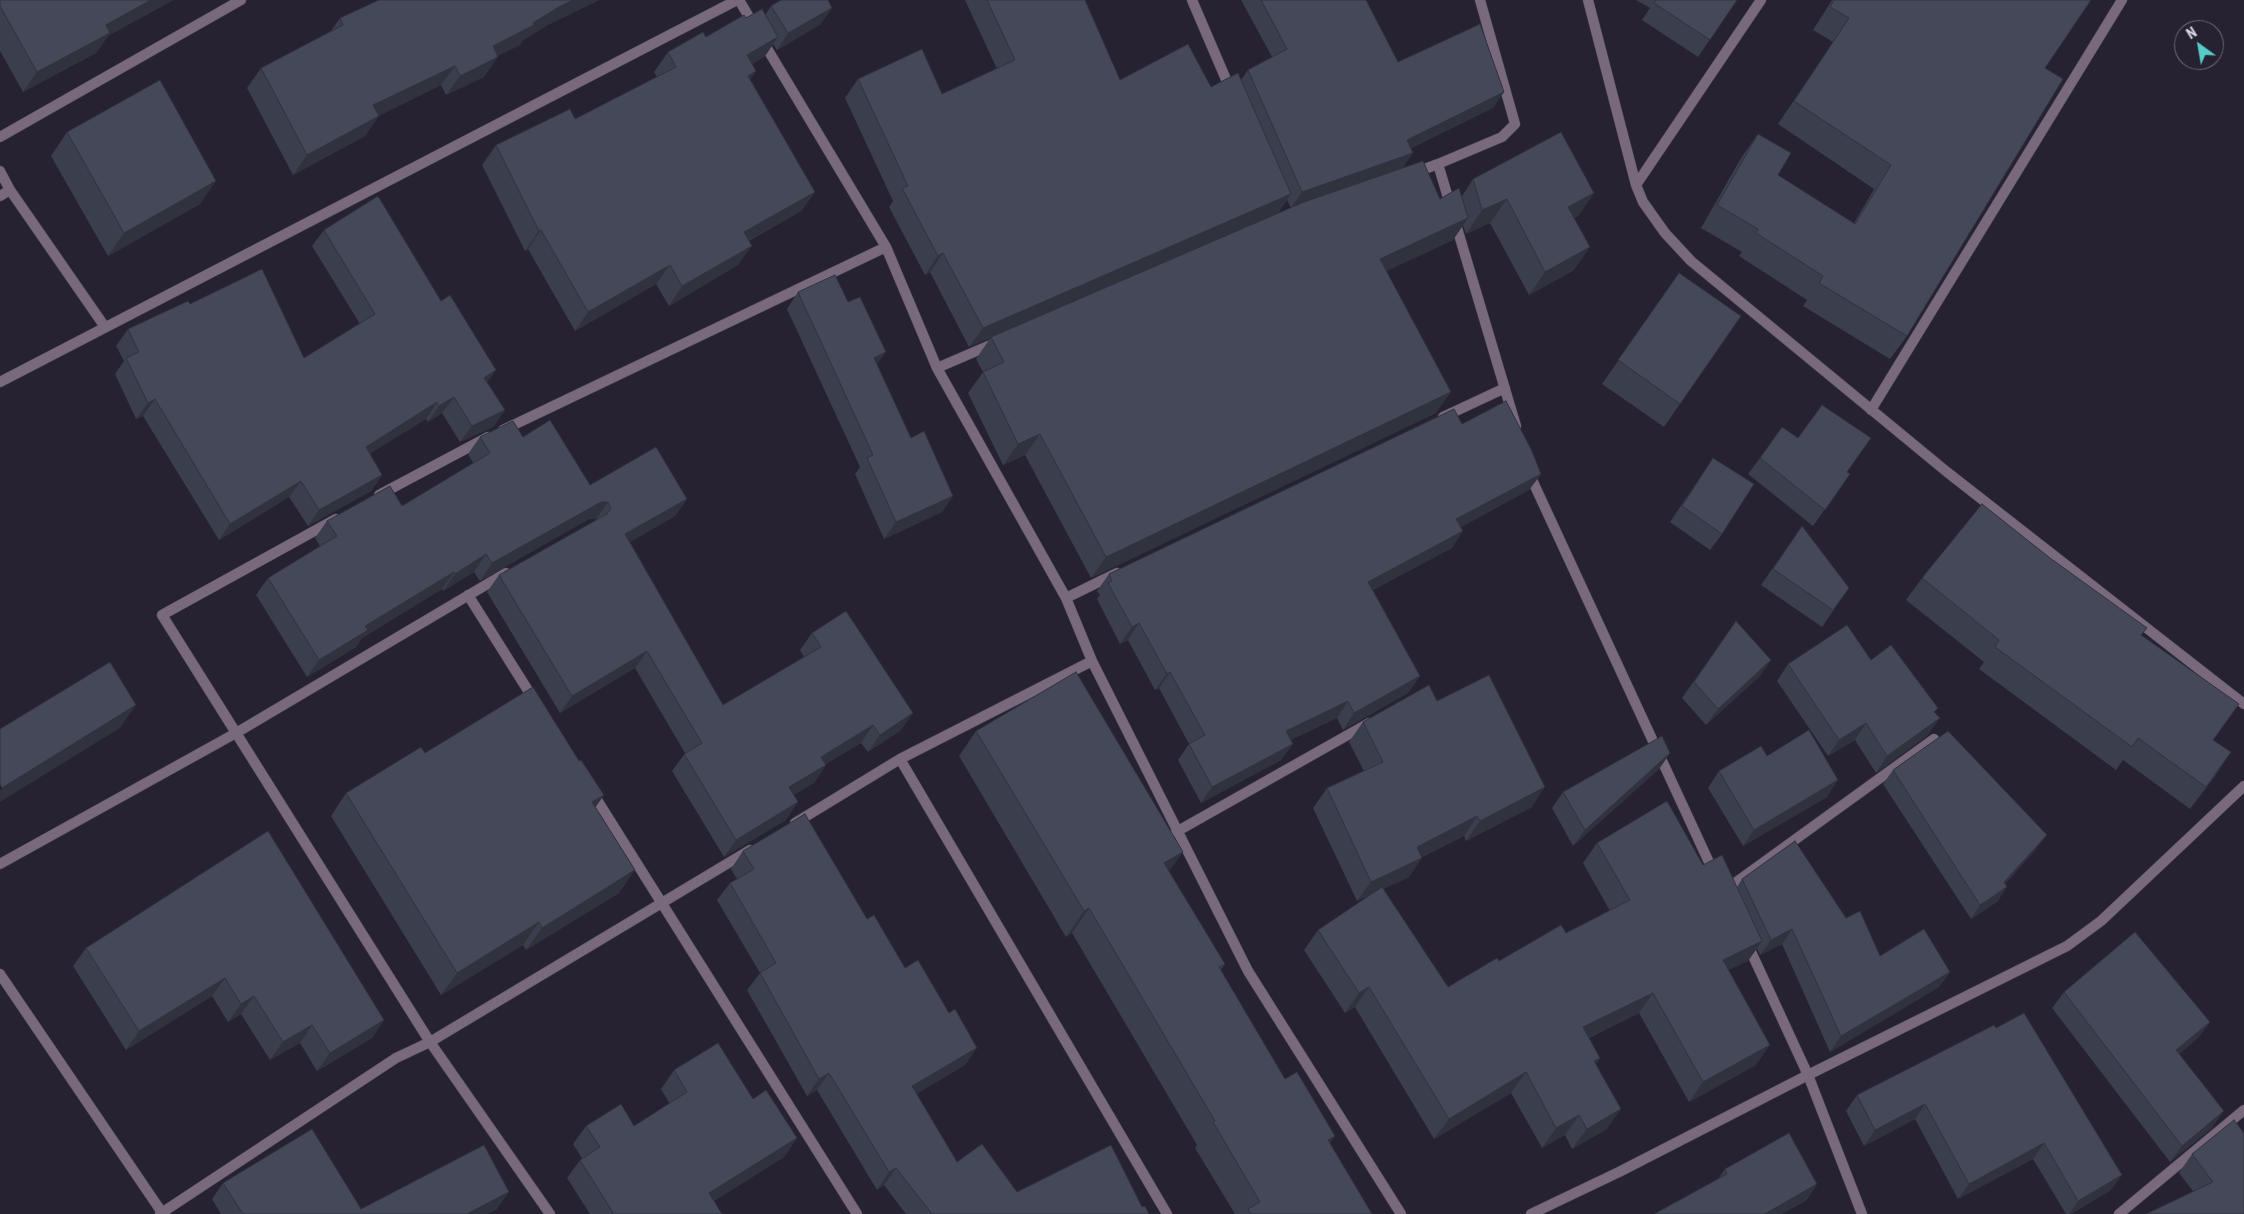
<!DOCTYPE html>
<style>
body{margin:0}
#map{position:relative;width:2244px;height:1214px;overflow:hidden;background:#262231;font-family:"Roboto Condensed",sans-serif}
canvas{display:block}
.north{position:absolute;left:2174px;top:20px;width:50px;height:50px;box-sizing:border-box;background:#262231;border:1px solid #6f6c79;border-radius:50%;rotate:328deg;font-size:14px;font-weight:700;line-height:20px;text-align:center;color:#dcdae5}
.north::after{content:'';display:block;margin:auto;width:18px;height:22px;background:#54cdc8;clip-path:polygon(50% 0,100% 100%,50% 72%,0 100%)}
</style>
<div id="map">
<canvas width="2244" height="1214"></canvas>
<div class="north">N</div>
</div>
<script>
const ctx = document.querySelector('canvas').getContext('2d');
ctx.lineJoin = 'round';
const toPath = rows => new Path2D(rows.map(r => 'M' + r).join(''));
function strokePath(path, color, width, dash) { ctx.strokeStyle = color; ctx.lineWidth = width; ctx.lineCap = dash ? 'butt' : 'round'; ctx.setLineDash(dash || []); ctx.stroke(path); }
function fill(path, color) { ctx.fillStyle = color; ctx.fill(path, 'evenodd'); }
const minor = toPath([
 [739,0,755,27],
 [1192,0,1231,91],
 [1588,0,1636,185,1643,202,1665,233,1691,261,1947,472,2244,704],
 [762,40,886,247,937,368,1066,598,1092,661,1248,971,1401,1214],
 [0,137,241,0],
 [1438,164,1502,137,1515,124,1480,0],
 [0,171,10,190,105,327],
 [1414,173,1438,164,1516,426],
 [1636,185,1761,0],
 [0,196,10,190],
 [937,368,995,343],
 [0,382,737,0],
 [1871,410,2122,0],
 [1443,417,1505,388],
 [503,430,886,247],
 [1528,471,1714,873],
 [379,495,488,437],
 [336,519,162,615,430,1042,550,1214],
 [468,595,534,700],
 [1066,598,1117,573],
 [900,759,1167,1214],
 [592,792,857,1214],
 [795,823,900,759,1092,661],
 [1176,832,1369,723],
 [0,864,236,733,506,573],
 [1724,891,1934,739],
 [1747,943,1808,1075,1862,1214],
 [0,974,163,1214],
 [160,1214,396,1058,430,1042,750,850],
 [1531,1214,1619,1172,1808,1075,2067,946,2101,921,2244,786],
 [2119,1214,2244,1110]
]);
strokePath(minor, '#433f4e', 11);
strokePath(minor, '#78697d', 10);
fill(toPath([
 [0,0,108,36,96,53,23,92,0,51],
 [965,0,1085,0,1120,80,1211,87,1241,80,1248,70,1272,57,1241,0,1366,0,1398,62,1504,92,1493,108,1411,148,1413,153,1403,167,1440,199,1462,196,1473,179,1594,193,1578,216,1574,218,1574,270,1529,295,1490,223,1466,234,1463,225,1453,240,1386,271,1436,413,1091,578,1025,455,1003,465,968,393,983,372,976,359,991,337,1291,208,1287,200,1278,213,969,347,930,272,925,275,889,207,893,201,845,98,858,79,942,94,997,69],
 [1636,0,1737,0,1698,57,1642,20,1650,8],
 [1832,0,2091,0,2045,68,1907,336,1890,359,1803,306,1807,300,1739,256,1742,252,1701,228,1741,158,1758,134,1778,175,1854,223,1874,189,1778,124,1833,42,1813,30],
 [771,6,821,24,777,50,773,44,765,56,752,64,756,71,750,79,815,192,801,211,749,241,738,265,669,306,656,284,575,331,528,249,525,251,482,165,496,145,575,119,657,77,654,72,668,52,706,37,746,18,765,15],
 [340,18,546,26,523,40,520,45,497,56,484,77,446,95,441,85,378,116,365,136,293,175,247,88,261,68,331,31],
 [67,132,200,204,108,256,51,156],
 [324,230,488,383,505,410,493,427,460,442,442,413,428,422,426,419,370,453,382,475,371,491,308,526,289,497,219,540,143,416,136,419,115,374,124,361,116,346,128,329,190,304,304,358,360,324,312,246],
 [1679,273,1741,316,1664,427,1602,384],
 [798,292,877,364,911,438,953,496,942,512,884,539,855,474,860,467,787,309],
 [1462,424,1541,474,1529,490,1461,527,1452,548,1373,590,1420,676,1408,693,1343,730,1337,718,1290,740,1293,744,1281,760,1201,803,1178,760,1189,744,1159,688,1155,690,1128,640,1120,644,1097,599,1100,595,1097,591,1109,574],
 [480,437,523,437,590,485,687,499,675,516,630,542,723,705,804,657,800,650,812,633,901,730,868,752,861,743,825,764,826,765,814,783,793,795,786,820,724,857,672,771,685,753,635,668,560,713,487,592,499,575,596,520,596,519,589,519,480,581,474,572,443,591,442,589,362,638,356,647,307,677,256,595,268,578,320,546,315,538,327,521,402,506,473,463,468,454],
 [1713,458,1722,534,1710,550,1670,522],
 [1760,458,1850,474,1813,526,1748,474],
 [1802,526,1849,588,1822,627,1761,585],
 [1922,578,2141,636,2214,740,2216,775,2190,809,2123,760,2116,770,1979,669,1984,662,1906,600],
 [1736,621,1760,676,1706,725,1682,698],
 [1871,660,1935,713,1928,735,1876,773,1855,740,1828,756,1777,681,1788,664],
 [1437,701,1532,807,1466,841,1464,836,1422,857,1409,877,1383,889,1448,987,1499,961,1566,933,1610,911,1583,863,1597,843,1703,865,1737,887,1742,879,1846,918,1880,956,1950,972,1939,987,1830,1052,1782,944,1760,955,1757,948,1748,961,1728,970,1756,1065,1689,1102,1639,1013,1589,1038,1600,1058,1596,1064,1607,1129,1572,1149,1565,1135,1542,1148,1511,1093,1434,1139,1355,1007,1345,1013,1304,950,1318,930,1370,895,1357,901,1313,808,1327,788,1364,771,1349,742,1363,722],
 [976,731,1169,871,1225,964,1221,970,1285,1079,1335,1136,1330,1143,1372,1214,1235,1214,1195,1148,1197,1145,1072,933,1066,937,959,756],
 [425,753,579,761,595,807,619,893,526,950,523,945,441,995,331,816,346,793],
 [1670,753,1659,769,1573,846,1552,808,1563,792],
 [1767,756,1827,797,1743,846,1708,788,1719,771],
 [1893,770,2037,848,2005,884,1998,901,1971,919,1883,784],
 [268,831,384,1020,372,1038,317,1071,300,1043,270,1060,241,1014,228,1022,212,996,126,1050,73,966,86,948],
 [743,851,867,919,905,968,965,1065,916,1094,957,1162,1017,1192,1142,1207,1149,1214,906,1214,884,1185,877,1190,817,1090,807,1096,747,990,760,973,717,900,730,883,737,879,731,869],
 [2064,992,2210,1022,2198,1038,2179,1054,2212,1128,2170,1162,2052,1008],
 [1996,1028,2111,1190,2071,1214,2066,1214,2033,1159,1958,1199,1915,1119,1864,1146,1846,1111,1857,1095],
 [674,1070,753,1099,797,1138,784,1157,714,1201,722,1214,590,1214,567,1178,580,1160,582,1158,573,1144,586,1126,634,1126,670,1104,661,1089],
 [2192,1154,2244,1214,2193,1191,2179,1173],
 [1725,1169,1817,1184,1806,1201,1718,1179],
 [223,1183,361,1209,497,1209,487,1214,221,1214,212,1199]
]), '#3a3e4d');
fill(toPath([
 [151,0,174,0,108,36,96,53,23,92,37,72,106,25],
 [573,0,600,0,546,26,523,40,520,45,479,65,493,46,533,23,559,7],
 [832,8,821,24,777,50,788,33],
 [778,37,765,56,733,74,747,55],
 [498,57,484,77,446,95,460,76],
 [455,66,441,85,359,125,373,105],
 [756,71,742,90,748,76],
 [1504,92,1493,108,1396,156,1407,140],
 [379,116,365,136,293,175,307,155],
 [1413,153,1402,169,1291,208,1302,192],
 [216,181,200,204,108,256,124,233],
 [815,192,801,211,730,251,744,232],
 [1594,193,1578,216,1552,230,1568,207],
 [1291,194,1278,213,969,347,983,328],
 [1507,199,1490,223,1466,234,1482,210],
 [1468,218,1453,240,1365,281,1380,259],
 [541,230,528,249,525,251,539,231],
 [752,246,738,265,669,306,682,286],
 [1590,247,1574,270,1529,295,1545,272],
 [943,253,930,272,925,275,938,256],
 [670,265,656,284,575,331,588,312],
 [886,352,874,368,874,358],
 [496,370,485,386,484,378],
 [1451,392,1436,413,1091,578,1106,557],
 [454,397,442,413,428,422,439,406],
 [155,399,143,416,136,419,148,403],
 [437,402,426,419,355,463,366,447],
 [505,410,493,427,460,442,472,426],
 [1040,434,1025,455,1003,465,1018,444],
 [1541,474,1529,490,1445,536,1456,519],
 [382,475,371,491,308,526,319,510],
 [301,481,289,497,219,540,230,524],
 [953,496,942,512,884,539,896,522],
 [687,499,675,516,613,552,625,534],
 [601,502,608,502,596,519,589,519,480,581,492,563],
 [1463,531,1452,548,1357,598,1368,582],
 [486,554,474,572,443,591,455,574],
 [454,572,442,589,362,638,356,647,307,677,319,660,365,626],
 [1139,623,1128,640,1120,644,1132,627],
 [647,651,635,668,560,713,572,696],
 [1771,660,1760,676,1706,725,1718,709],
 [1170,672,1159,688,1155,690,1167,674],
 [1420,676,1408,693,1343,730,1354,713],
 [1348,701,1337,718,1274,748,1286,731],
 [136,705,120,728,0,802,0,791,2,788],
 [913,713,901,730,868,752,880,735],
 [1940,718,1928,735,1876,773,1887,756],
 [1866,723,1855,740,1828,756,1839,740],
 [873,725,861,743,809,774,821,757],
 [1293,744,1281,760,1201,803,1212,787],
 [2231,752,2216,775,2190,809,2206,787],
 [1670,753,1659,769,1573,846,1585,830],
 [826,765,814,783,777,805,789,787],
 [1838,780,1827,797,1743,846,1754,830],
 [1545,787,1532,807,1466,841,1480,821],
 [604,795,588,818,592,802],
 [798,802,786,820,724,857,736,840],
 [1477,816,1464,836,1409,864,1422,858,1409,877,1357,901,1371,882,1417,847],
 [2047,835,2037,848,1994,896,2004,882],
 [1183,852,1165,877,1164,863],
 [635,870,619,893,526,950,542,928],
 [2007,887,1998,901,1971,919,1980,905],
 [1089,908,1072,933,1066,937,1084,911],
 [539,922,523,945,441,995,457,973],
 [1792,929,1782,944,1760,955,1771,940],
 [1762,941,1748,961,1708,980,1723,960],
 [1950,972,1939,987,1830,1052,1841,1036],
 [225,978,212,996,126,1050,139,1031],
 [1369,987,1355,1007,1345,1013,1359,993],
 [1653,993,1639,1013,1569,1047,1583,1027],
 [254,996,241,1014,228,1022,241,1004],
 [384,1020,372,1038,317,1071,330,1053],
 [2210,1022,2198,1038,2164,1066,2176,1050],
 [312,1025,300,1043,270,1060,283,1042],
 [1770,1045,1756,1065,1689,1102,1703,1082],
 [977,1048,965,1065,900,1104,912,1086],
 [1600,1058,1586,1078,1594,1061],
 [1526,1072,1511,1093,1434,1139,1449,1119],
 [829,1073,817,1090,807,1096,819,1079],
 [1925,1104,1915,1119,1864,1146,1875,1130],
 [1621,1109,1607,1129,1572,1149,1587,1129],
 [2224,1111,2212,1128,2170,1162,2182,1146],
 [1579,1115,1565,1135,1542,1148,1556,1128],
 [1335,1136,1317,1161,1328,1140],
 [797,1138,784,1157,696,1212,709,1193],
 [2044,1143,2033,1159,1958,1199,1969,1184],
 [896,1168,884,1185,877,1190,889,1172],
 [2122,1175,2111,1190,2071,1214,2069,1214,2078,1201],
 [1817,1184,1806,1201,1782,1214,1765,1214],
 [509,1192,497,1209,487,1214,467,1214]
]), '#30323e');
const building = toPath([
 [0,0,151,0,106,25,110,33,37,72,0,6,0,0],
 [379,0,573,0,559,7,533,23,534,25,493,46,498,57,460,76,455,66,373,105,379,116,307,155,261,68,343,25,340,18,379,0],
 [781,0,828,0,832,8,788,33,771,6,781,0],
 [987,0,1085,0,1120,80,1188,44,1211,87,1238,73,1291,194,983,328,943,253,938,256,902,188,908,186,858,79,922,49,942,94,1015,60,987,0],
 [1261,0,1366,0,1398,62,1480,24,1504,92,1407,140,1413,153,1302,192,1248,70,1287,49,1261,0],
 [1656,0,1737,0,1710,40,1654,3,1656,0],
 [1834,0,2091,0,2045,68,2063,79,1907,336,1819,283,1823,276,1756,233,1758,229,1717,205,1758,134,1791,153,1778,175,1855,224,1891,165,1794,101,1849,18,1830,7,1834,0],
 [762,9,778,37,747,55,756,71,748,76,815,192,744,232,752,246,682,286,670,265,588,312,541,230,539,231,496,145,570,109,575,119,676,67,668,52,703,32,706,37,744,15,746,18,762,9],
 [160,80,216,181,124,233,67,132,160,80],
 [1561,132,1594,193,1568,207,1590,247,1545,272,1507,199,1482,210,1473,179,1561,132],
 [1423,161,1440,199,1459,188,1468,218,1380,259,1451,392,1106,557,1040,434,1018,444,983,372,1004,362,991,337,1304,202,1423,161],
 [378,196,441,301,450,295,496,370,484,378,505,410,472,426,454,397,439,406,437,402,366,447,382,475,319,510,301,481,230,524,155,399,148,403,126,358,139,352,128,329,188,301,190,304,262,269,304,358,375,314,324,230,378,196],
 [1679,273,1741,316,1680,404,1618,360,1679,273],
 [835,275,848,302,860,297,886,352,874,358,911,438,924,431,953,496,896,522,867,458,873,455,798,292,835,275],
 [1506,401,1531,449,1541,474,1456,519,1463,531,1368,582,1420,676,1354,713,1348,701,1286,731,1293,744,1212,787,1189,744,1205,735,1170,672,1167,674,1139,623,1132,627,1108,583,1112,581,1109,574,1454,409,1462,424,1506,401],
 [1822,405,1871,438,1847,472,1850,474,1825,510,1760,458,1782,427,1798,438,1822,405],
 [550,420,590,485,656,447,687,499,625,534,723,705,821,647,812,633,846,611,913,713,880,735,873,725,821,757,826,765,789,787,798,802,736,840,684,754,702,743,647,651,572,696,499,575,607,514,611,508,608,502,601,502,492,563,486,554,455,574,454,572,365,626,368,630,319,660,268,578,337,536,327,521,390,486,402,506,490,453,480,437,513,421,523,437,550,420],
 [1713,458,1754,484,1722,534,1682,506,1713,458],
 [1982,504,2050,558,2147,628,2141,635,2239,704,2213,740,2231,752,2206,787,2138,738,2132,747,1995,647,1999,640,1922,578,1982,504],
 [1802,526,1849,588,1833,610,1773,569,1802,526],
 [1736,621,1771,660,1718,709,1694,682,1736,621],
 [1847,625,1871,660,1891,645,1938,708,1934,712,1940,718,1887,756,1866,723,1839,740,1788,664,1847,625],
 [110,662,136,705,2,788,0,784,0,729,110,662],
 [1076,672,1183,852,1164,863,1225,964,1219,967,1285,1079,1297,1072,1335,1136,1328,1140,1372,1214,1251,1214,1248,1209,1260,1202,1213,1122,1215,1121,1089,908,1084,911,976,731,1076,672],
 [1489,675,1545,787,1480,821,1477,816,1417,847,1422,858,1371,882,1327,788,1383,762,1363,722,1429,685,1437,701,1489,675],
 [533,687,579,761,581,760,604,795,592,802,635,870,542,928,539,922,457,973,346,793,421,747,425,753,533,687],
 [1809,730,1838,780,1754,830,1719,771,1761,746,1767,756,1809,730],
 [1948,731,2047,835,2004,882,2007,887,1980,905,1893,770,1948,731],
 [1662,736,1670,753,1585,830,1563,792,1662,736],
 [1667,801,1703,865,1722,855,1762,941,1723,960,1770,1045,1703,1082,1653,993,1583,1027,1600,1058,1594,1061,1621,1109,1587,1129,1579,1115,1556,1128,1526,1072,1449,1119,1369,987,1359,993,1318,930,1382,887,1448,987,1497,958,1499,961,1561,925,1566,933,1630,900,1597,843,1667,801],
 [805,814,867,919,874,915,905,968,918,960,949,1013,955,1009,977,1048,912,1086,957,1162,982,1144,1017,1192,1111,1145,1142,1207,1145,1206,1149,1214,932,1214,896,1168,889,1172,829,1073,819,1079,760,973,776,963,730,883,754,869,743,851,805,814],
 [268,831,384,1020,330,1053,312,1025,283,1042,254,996,241,1004,225,978,139,1031,86,948,268,831],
 [1795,841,1846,918,1860,911,1880,956,1924,929,1950,972,1841,1036,1792,929,1771,940,1742,879,1795,841],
 [2135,932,2210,1022,2176,1050,2224,1111,2182,1146,2064,992,2135,932],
 [2024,1013,2122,1175,2078,1201,2044,1143,1969,1184,1925,1104,1875,1130,1857,1095,1994,1025,1996,1028,2024,1013],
 [718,1043,753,1099,766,1090,797,1138,709,1193,722,1214,614,1214,580,1160,600,1147,586,1126,621,1104,634,1126,687,1092,674,1070,718,1043],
 [2234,1120,2244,1133,2244,1214,2146,1214,2213,1182,2192,1154,2234,1120],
 [312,1129,361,1209,484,1145,509,1192,467,1214,243,1214,223,1183,312,1129],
 [1789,1133,1817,1184,1765,1214,1654,1214,1727,1174,1725,1169,1789,1133]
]);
fill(building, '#444859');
strokePath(building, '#30323e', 1);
</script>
